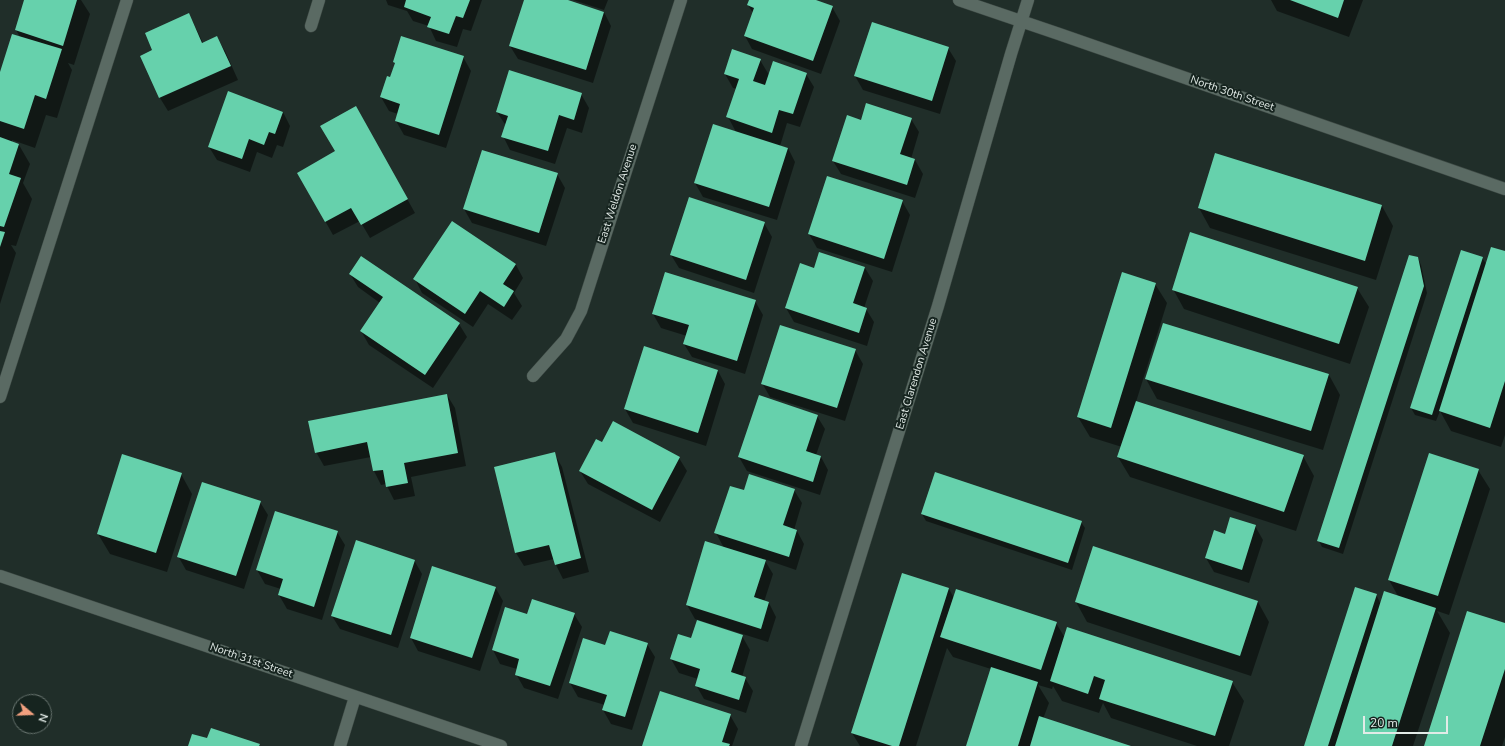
<!DOCTYPE html>
<style>
body{margin:0}
#map{position:relative;width:1505px;height:746px;overflow:hidden;background:#202e29;font-family:"Nunito Sans",sans-serif}
canvas{display:block}
.north{position:absolute;left:12px;top:694px;width:40px;height:40px;box-sizing:border-box;background:#16241f;border:1px solid #68746f;border-radius:50%;rotate:109deg;font-size:11px;font-weight:700;line-height:16px;text-align:center;color:#e2ebe7}
.north::after{content:'';display:block;margin:auto;width:14px;height:18px;background:#f2a07f;clip-path:polygon(50% 0,100% 100%,50% 72%,0 100%)}
.scale{position:absolute;left:1363px;top:716px;width:85px;height:18px;box-sizing:border-box;border:2px solid #e2ebe7;border-top:0;padding-left:5px;font-size:12px;line-height:14px;white-space:nowrap;color:#e2ebe7;-webkit-text-stroke:3px #16241f;paint-order:stroke}
</style>
<div id="map">
<canvas width="1505" height="746"></canvas>
<div class="north">N</div>
<div class="scale">20 m</div>
</div>
<script>
const ctx = document.querySelector('canvas').getContext('2d');
ctx.lineJoin = 'round';
function fill(path, color) { ctx.fillStyle = color; ctx.fill(path, 'evenodd'); }
const toPath = rows => new Path2D(rows.map(r => 'M' + r).join(''));
function strokePath(path, color, width, dash) { ctx.strokeStyle = color; ctx.lineWidth = width; ctx.lineCap = dash ? 'butt' : 'round'; ctx.setLineDash(dash || []); ctx.stroke(path); }
function drawText(font, color, halo, rows, align = 'center') {
  ctx.font = font + ' "Nunito Sans",sans-serif'; ctx.lineWidth = 4; ctx.setLineDash([]); ctx.textBaseline = 'middle'; ctx.strokeStyle = halo; ctx.fillStyle = color; for (const [text, x, y, turn = 0] of rows) {
    ctx.save(); ctx.translate(x, y); ctx.rotate((+turn || 0) * Math.PI / 180); ctx.textAlign = isNaN(turn) ? turn : align; if (halo) ctx.strokeText(text, 0, 0); ctx.fillText(text, 0, 0); ctx.restore();
  }
}
fill(toPath([
 [25,0,81,0,90,14,74,65,68,63,72,70,57,118,46,115,35,148,12,140,12,142,19,145,30,164,23,183,32,199,16,246,11,245,16,253,0,304,0,75,20,37,16,30],
 [386,0,482,0,471,31,463,29,457,47,436,41,429,26,413,21,407,11,388,5],
 [525,0,565,0,604,12,611,26,593,83,518,59,510,46],
 [573,0,608,0,604,10],
 [750,0,813,0,832,7,840,21,821,74,752,49,745,36,753,13,748,5],
 [1271,0,1363,0,1349,37,1277,11],
 [189,14,203,43,217,38,225,51,238,80,168,111,160,98,142,56,154,51],
 [948,48,956,61,940,114,863,90,855,76],
 [463,57,471,71,446,148,404,135,396,121,398,114,389,111,381,97,390,78,395,64,394,62],
 [760,60,769,75,806,74,814,87,800,127,787,123,780,146,788,148,795,162,777,220,703,197,695,183,736,132,728,117,737,89,733,88,725,74],
 [510,71,581,94,589,108,582,133,567,128,555,164,510,150,503,136,506,126,497,112],
 [283,112,290,126,283,147,277,145,272,158,257,152,250,172,217,160,209,147],
 [911,119,919,132,911,159,915,160,923,174,915,198,841,174,833,161,861,121],
 [363,120,415,213,370,238,360,221,333,235,298,173,336,152],
 [557,174,565,188,546,246,472,223,464,209],
 [902,201,910,215,892,272,817,248,809,234],
 [1382,206,1393,226,1376,280,1210,228,1199,208],
 [452,222,516,265,523,278,514,293,522,306,512,320,488,304,473,327,422,293,415,279],
 [764,223,772,237,754,293,679,268,671,255],
 [1505,252,1505,435,1501,447,1451,431,1440,411,1436,421,1415,415,1411,408,1482,258,1487,265],
 [1418,258,1421,265,1427,293,1343,554,1322,547,1319,541],
 [800,265,814,269,865,268,873,281,864,308,866,309,874,322,867,346,794,322,786,308],
 [350,274,459,324,467,337,433,388,369,345,361,331,380,303,358,287],
 [1155,284,1167,303,1136,402,1303,456,1314,476,1296,531,1130,477,1118,457,1122,447,1090,437,1078,417],
 [1357,288,1369,307,1350,364,1184,309,1173,289],
 [755,301,763,315,745,374,692,357,684,344,687,336,661,328,653,314],
 [1163,324,1329,375,1340,395,1323,450,1157,399,1146,379],
 [855,350,863,364,845,421,770,397,762,383],
 [718,371,725,384,706,446,633,423,625,409],
 [447,395,455,408,466,466,411,477,415,496,394,500,386,484,381,485,374,471,371,457,324,466,316,452],
 [817,416,825,429,816,455,821,457,828,470,820,495,747,471,739,457],
 [602,443,679,458,687,471,660,522,588,484,580,471],
 [554,453,562,467,589,572,563,579,556,565,554,559,524,566,516,553,495,468],
 [1478,470,1490,489,1449,615,1437,611,1450,633,1413,746,1305,746,1376,595,1381,604,1398,596,1389,580],
 [936,473,1081,522,1085,528,1072,570,926,521,922,514],
 [181,474,192,494,167,572,110,554,98,534],
 [794,490,802,503,794,530,797,531,804,544,796,570,764,559,773,574,764,602,769,603,776,617,768,642,695,619,687,605,724,548,716,533,744,491],
 [260,502,268,515,244,589,186,570,178,556],
 [1255,526,1263,540,1249,583,1214,572,1206,558],
 [337,532,345,545,322,620,287,609,279,595,281,589,265,584,257,570],
 [414,560,422,574,398,648,340,629,332,616],
 [495,587,503,601,480,671,418,651,411,638],
 [949,589,954,598,1056,623,1065,638,1232,682,1244,701,1229,746,1197,746,1111,718,1103,703,1099,713,1062,701,1053,686,1052,689,1038,685,1049,703,1043,719,1129,746,967,746,991,669,953,657,947,648,916,746,860,746,852,733],
 [1076,602,1258,602,1269,622,1251,676,1087,622],
 [574,614,582,627,558,699,524,688,516,674,517,669,500,664,493,650,528,615],
 [1505,624,1505,737,1502,746,1425,746],
 [679,635,692,639,742,636,750,650,742,677,745,678,753,691,746,713,704,699,696,685,698,679,679,673,671,659],
 [647,644,655,657,632,730,611,724,603,710,605,705,578,697,570,683,606,646],
 [730,715,738,729,732,746,644,746]
]), '#0007');
fill(toPath([
 [24,0,77,0,63,46,15,30],
 [406,0,470,0,463,18,456,16,449,34,427,27,431,17,404,7],
 [524,0,568,0,604,12,586,70,509,46],
 [749,0,816,0,833,6,813,61,744,36,754,8,747,5],
 [1290,0,1344,0,1338,18],
 [189,13,202,43,217,36,231,66,159,98,140,56,152,50,145,33],
 [872,22,949,47,932,101,854,76],
 [12,34,62,49,46,99,35,95,24,129,0,121,0,72],
 [401,36,464,56,439,135,395,121,400,104,380,97,387,76,390,77,395,63,393,62],
 [732,49,761,59,753,81,765,85,773,61,807,73,793,114,779,110,772,133,726,117,739,79,724,74],
 [509,70,582,93,574,120,559,115,548,151,501,137,508,116,496,112],
 [228,91,283,112,275,134,269,132,264,145,249,139,242,159,208,147],
 [866,103,912,118,900,154,915,159,907,185,832,161,847,115,861,120],
 [356,106,408,199,361,225,351,208,325,222,297,173,335,151,320,126],
 [713,124,788,148,769,207,694,183],
 [0,137,19,144,9,174,21,178,4,227,0,226],
 [482,150,558,173,539,233,463,209],
 [1215,153,1382,205,1365,261,1198,208],
 [827,176,903,200,884,259,808,234],
 [689,197,765,222,746,280,670,255],
 [452,221,516,264,503,284,514,291,504,307,480,291,465,314,413,279],
 [0,231,5,232,0,247],
 [1190,232,1358,287,1339,344,1172,290],
 [1491,247,1505,251,1505,381,1490,428,1439,411],
 [1461,250,1483,257,1432,415,1410,408],
 [819,252,865,267,853,303,867,308,859,333,785,308,800,263,814,268],
 [1409,255,1418,257,1424,286,1339,548,1317,541],
 [361,256,460,323,425,375,360,331,383,297,349,274],
 [665,272,756,300,737,361,683,344,689,325,652,314],
 [1122,272,1156,283,1111,428,1077,417],
 [1163,323,1329,374,1311,431,1145,379],
 [780,325,856,349,837,408,761,384],
 [644,346,718,370,698,433,624,409],
 [447,394,458,453,404,463,408,483,386,487,383,470,373,471,367,442,315,453,308,421],
 [759,395,818,415,806,451,821,456,813,482,738,457],
 [1136,401,1304,455,1284,512,1117,457],
 [613,421,680,457,652,510,579,471,596,439,602,442],
 [555,452,581,558,555,565,549,545,515,553,494,467],
 [1429,453,1479,469,1438,596,1388,580],
 [122,454,182,473,156,553,97,534],
 [935,472,1082,521,1068,563,921,514],
 [749,474,795,489,783,525,797,530,789,557,714,533,730,486,744,490],
 [202,482,261,501,236,576,177,557],
 [275,511,338,531,314,607,278,595,283,579,256,570],
 [1230,517,1256,525,1242,570,1205,558,1214,530,1225,534],
 [356,540,415,560,391,635,331,616],
 [705,541,766,560,754,597,769,602,761,629,686,605],
 [1093,546,1258,601,1240,656,1075,602],
 [432,566,496,587,472,658,410,638],
 [902,573,949,588,899,746,892,746,851,733],
 [1355,587,1377,594,1328,746,1304,746],
 [956,589,1057,622,1041,670,940,637],
 [1384,591,1436,608,1392,746,1335,746],
 [532,599,575,613,550,686,515,675,519,659,492,650,505,607,527,614],
 [1467,611,1505,623,1505,669,1480,746,1424,746],
 [697,620,743,635,731,672,746,677,739,700,695,686,700,669,670,659,678,634,691,638],
 [1067,627,1233,681,1215,736,1099,699,1105,680,1094,676,1088,694,1050,681],
 [610,631,648,643,625,717,602,710,607,695,569,683,583,638,605,645],
 [991,667,1038,682,1018,746,966,746],
 [660,691,731,714,722,742,730,744,729,746,642,746],
 [1039,716,1131,746,1030,746],
 [211,728,260,744,259,746,188,746,192,734,207,738]
]), '#66d1ac');
const minor = toPath([
 [959,0,1059,34,1505,189],
 [311,26,319,0],
 [533,376,566,339,581,311,681,0],
 [0,397,127,0],
 [0,576,501,746],
 [340,746,355,697],
 [801,746,938,306,1011,54,1028,0]
]);
strokePath(minor, '#3d4944', 13);
strokePath(minor, '#5a6a63', 12);
drawText('11px', '#e2ebe7', '#16241f', [
 ["North 30th Street",1232,94,19],
 ["East Weldon Avenue",618,194,-72],
 ["East Clarendon Avenue",917,374,-73],
 ["North 31st Street",251,661,19]
]);
</script>
